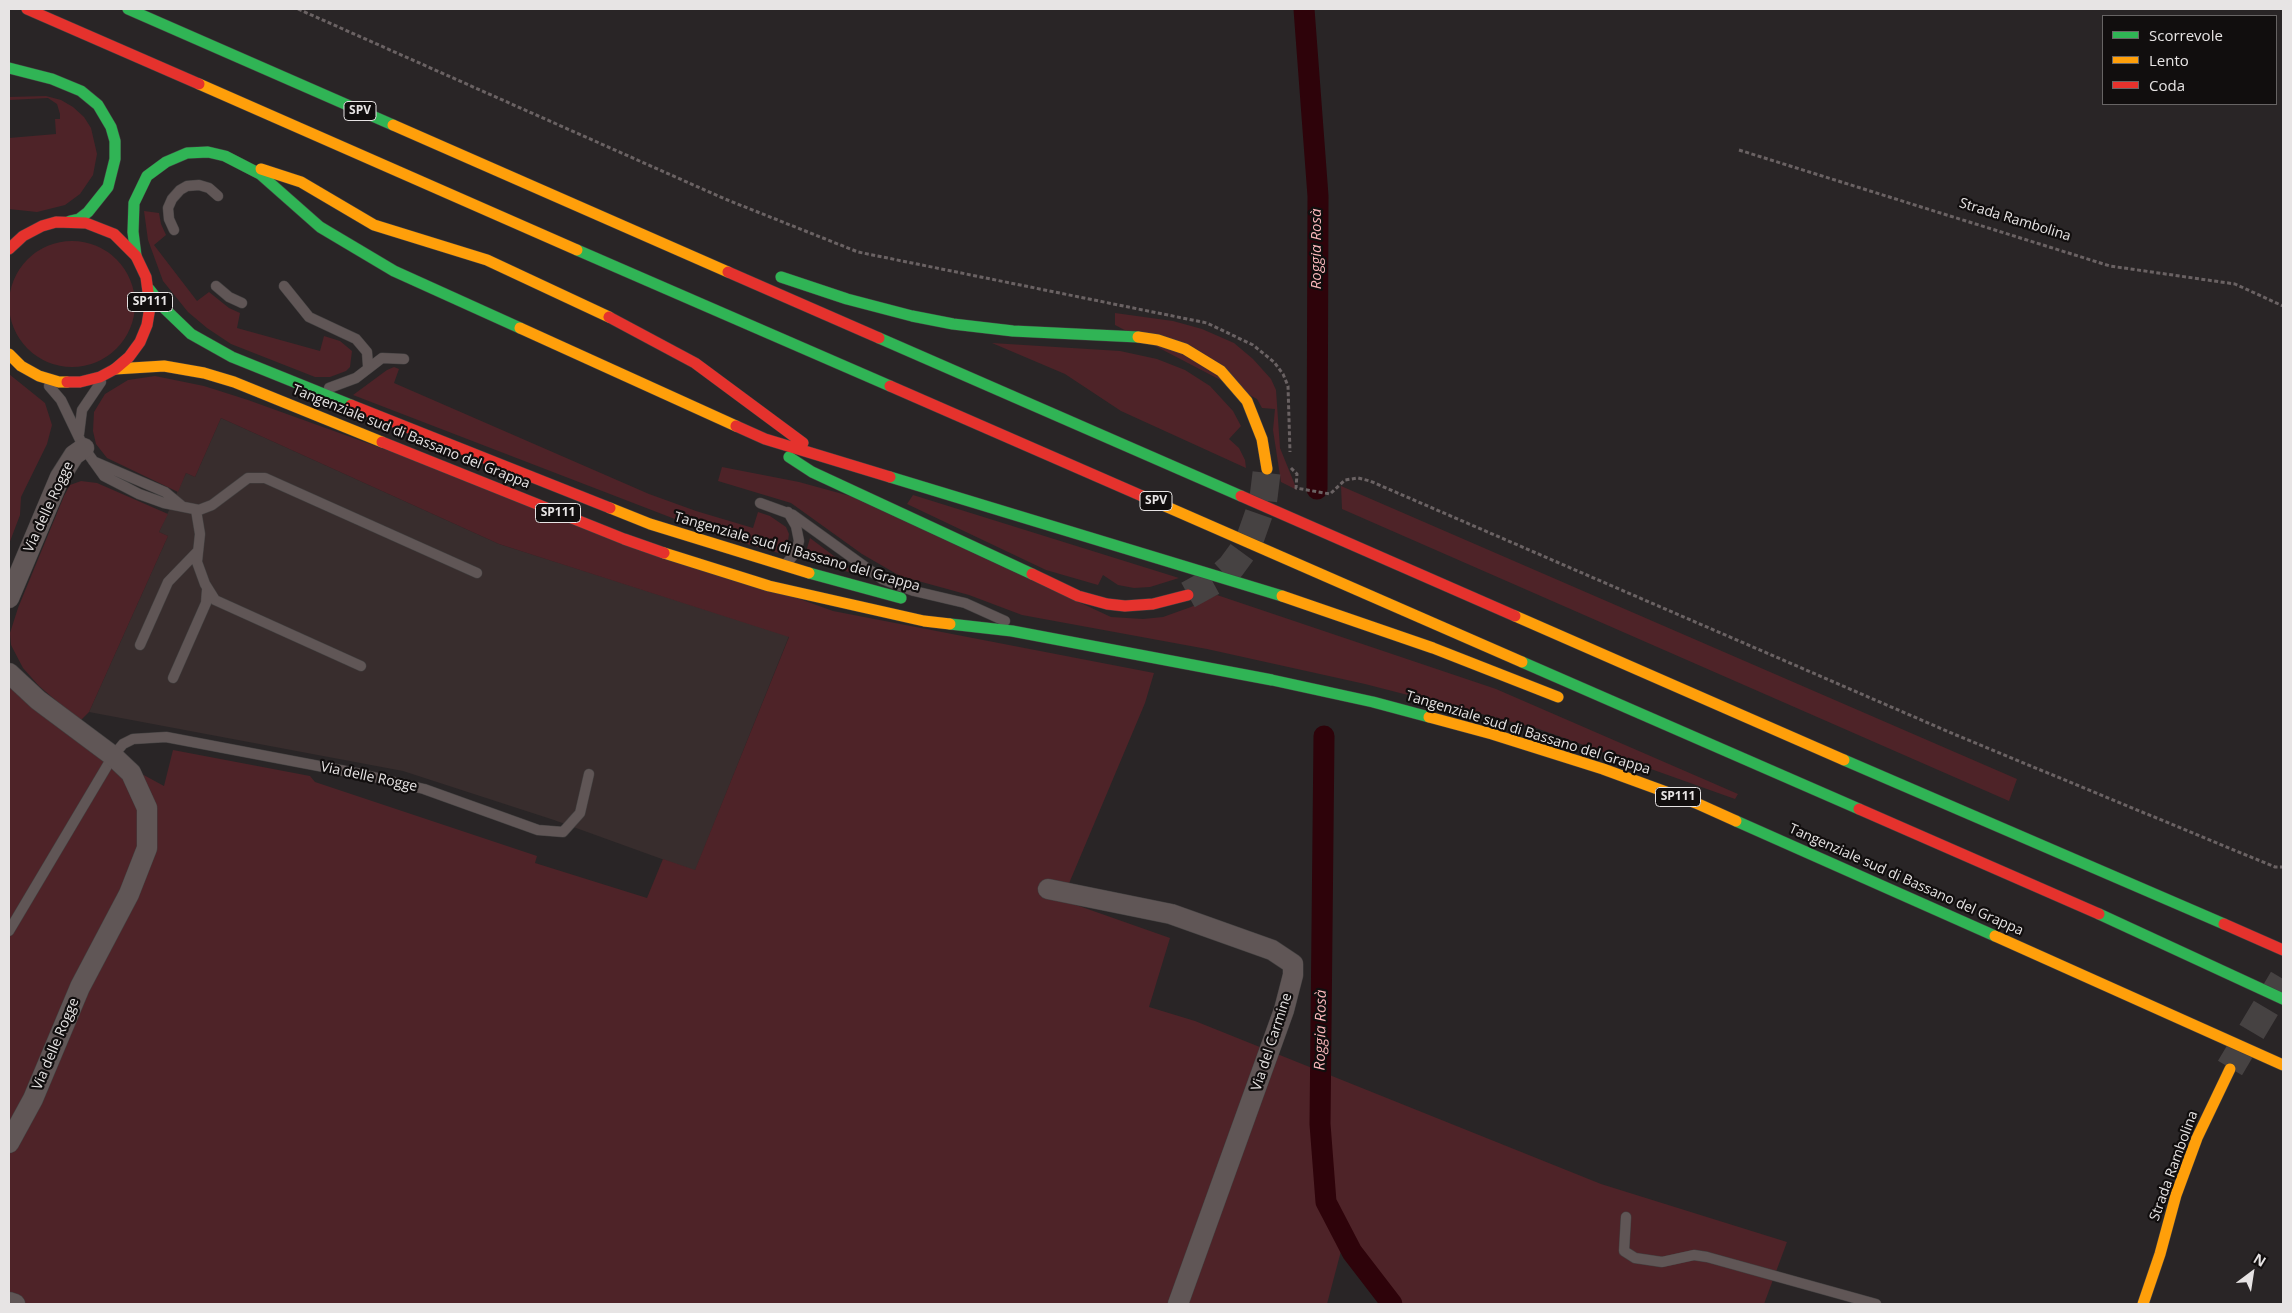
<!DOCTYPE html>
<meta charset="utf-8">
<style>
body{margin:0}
#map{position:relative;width:2292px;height:1313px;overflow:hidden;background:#292526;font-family:"Open Sans",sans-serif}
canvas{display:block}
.frame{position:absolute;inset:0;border:10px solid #e7e4e4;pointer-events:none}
.legend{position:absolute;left:2102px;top:15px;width:175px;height:90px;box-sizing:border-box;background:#110e0e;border:1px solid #676464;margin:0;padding:6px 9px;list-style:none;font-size:15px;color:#e7e4e4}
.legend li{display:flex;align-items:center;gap:10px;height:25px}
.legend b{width:25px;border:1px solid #676464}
.north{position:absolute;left:2227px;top:1248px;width:50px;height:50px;-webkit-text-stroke:4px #110e0e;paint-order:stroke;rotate:31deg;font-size:14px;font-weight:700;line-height:20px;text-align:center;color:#e7e4e4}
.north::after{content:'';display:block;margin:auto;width:18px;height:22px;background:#e7e4e4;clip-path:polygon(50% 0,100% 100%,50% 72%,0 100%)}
</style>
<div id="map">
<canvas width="2292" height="1313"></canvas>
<div class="frame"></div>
<ul class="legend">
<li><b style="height:6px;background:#30b455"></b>Scorrevole</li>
<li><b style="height:6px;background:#ff9f0a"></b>Lento</li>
<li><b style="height:6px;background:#e5322d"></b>Coda</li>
</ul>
<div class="north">N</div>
</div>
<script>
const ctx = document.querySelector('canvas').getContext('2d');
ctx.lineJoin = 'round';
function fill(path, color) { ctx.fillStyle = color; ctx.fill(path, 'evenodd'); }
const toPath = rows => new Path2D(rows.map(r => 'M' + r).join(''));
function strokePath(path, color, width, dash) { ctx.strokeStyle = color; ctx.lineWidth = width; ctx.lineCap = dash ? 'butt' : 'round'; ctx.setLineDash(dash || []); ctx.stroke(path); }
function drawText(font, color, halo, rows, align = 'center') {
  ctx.font = font + ' "Open Sans",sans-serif'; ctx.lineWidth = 4.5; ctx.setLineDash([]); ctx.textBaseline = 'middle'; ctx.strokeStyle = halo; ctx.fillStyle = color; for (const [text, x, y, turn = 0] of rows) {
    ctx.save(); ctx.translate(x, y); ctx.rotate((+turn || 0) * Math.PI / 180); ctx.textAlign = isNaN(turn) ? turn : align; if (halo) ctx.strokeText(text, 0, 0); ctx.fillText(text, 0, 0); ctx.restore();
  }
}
fill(toPath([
 [221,418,499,544,789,636,695,871,554,820,403,771,89,712,168,536,159,532,186,473,195,477]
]), '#382d2d');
fill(toPath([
 [46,96,61,100,73,107,84,117,91,128,97,154,93,175,80,194,65,205,37,212,9,209,9,138,56,134,55,119,60,119,60,114,57,104,48,98,9,100,9,97],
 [144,211,159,213,161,224,166,235,154,245,197,301,209,292,229,308,240,313,237,328,320,351,324,336,340,341,352,351,350,367,346,371,330,377,315,377,231,344,207,328,188,312,163,281,148,240],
 '9 304a63 63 0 1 1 126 0a63 63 0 1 1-126 0Z',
 [1115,313,1173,321,1202,329,1234,343,1253,359,1271,379,1276,390,1280,448,1297,490,1281,482,1273,430,1275,409,1262,408,1257,399,1115,325],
 [992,343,1120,351,1157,359,1185,370,1210,386,1233,411,1241,426,1229,439,1239,448,1245,460,1246,468,1121,411,1065,374],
 [394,367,399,369,394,383,649,494,696,511,753,528,758,512,770,516,786,527,789,534,787,548,782,554,719,536,353,395,387,370],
 [9,374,45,403,52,425,47,444,21,497,20,515,9,544],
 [155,376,204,386,248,400,833,611,1154,673,1145,703,1062,900,1170,938,1149,1007,1195,1021,1601,1184,1787,1242,1764,1304,1387,1304,1344,1249,1341,1251,1327,1304,9,1304,9,683,68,734,164,786,173,750,310,776,315,782,537,856,535,863,647,898,663,859,695,870,789,637,499,544,221,418,195,477,186,473,178,492,107,458,96,444,93,431,94,412,105,394,128,380],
 [722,467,799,482,850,496,1111,617,1143,619,1163,617,1191,607,1217,595,1496,689,1738,794,1735,799,1536,728,1365,684,1207,649,1022,615,969,595,900,576,862,554,791,503,718,481],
 [81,481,97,483,168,514,159,532,168,536,89,712,80,721,39,686,23,668,11,645,10,633,18,608,64,496,70,485],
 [1341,486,2017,779,2009,801,1342,509],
 [913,495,1179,578,1150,587,1134,588,1118,585,1103,575,1098,585,1046,570,907,504],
 [810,538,859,575,804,559]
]), '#4e2328');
strokePath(toPath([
 [1304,9,1318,196,1317,489],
 [1324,736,1320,1124,1326,1202,1352,1252,1392,1304]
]), '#2e030a', 21);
strokePath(toPath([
 [2230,1068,2283,979]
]), '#464242', 28, [28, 14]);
strokePath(toPath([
 [1188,595,1219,578,1231,567,1242,552,1251,536,1263,502,1267,469]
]), '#464242', 28, [28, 14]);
const lane = toPath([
 [174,230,169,219,168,208,172,199,180,190,187,186,199,185,209,188,218,196],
 [216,286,229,297,242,303],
 [284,286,309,317,356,339,367,352,368,366],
 [49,386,61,400,84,448,104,476,139,494,164,503,199,510,212,505,248,478,265,478,477,573],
 [329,388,356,378,382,358,404,359],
 [79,434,82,410,101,382],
 [93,461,165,492,182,506],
 [760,503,793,515,882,579,914,591,965,603,1005,621],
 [196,510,200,534,197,562,205,584,215,600,361,666],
 [786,564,796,552,799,541,796,526,788,512],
 [140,645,168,582,197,552],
 [173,678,206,603,207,590],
 [9,931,113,756,123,744,133,739,166,737,361,774,424,789,538,830,563,832,580,813,589,774],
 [1626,1217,1624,1251,1635,1258,1662,1262,1694,1255,1707,1257,1876,1304]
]);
const street = toPath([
 [9,598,60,477,74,455,84,448],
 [9,673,38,700,113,756,131,773,147,808,147,848,129,894,80,987,33,1099,9,1143],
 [1048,889,1171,914,1272,950,1293,964,1293,975,1284,1010,1178,1304],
 [9,1302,15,1304]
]);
const fast = toPath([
 [128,9,393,125],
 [9,68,52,79,81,91,98,105,111,127,115,141,115,159,108,187,88,212,79,219,70,221],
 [577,250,890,386],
 [136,256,133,232,134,203,147,176,166,162,187,153,208,152,225,156,260,174,320,227,394,271,520,328],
 [781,277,847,299,912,316,953,324,1013,331,1138,337],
 [149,289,165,309,191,334,232,357,351,405],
 [879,338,1241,496],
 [789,457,812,472,1032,574],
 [890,477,1282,596],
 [809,573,901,598],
 [950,624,1012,631,1272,680,1373,702,1429,717],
 [1522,662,1859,809],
 [1844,760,2224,924],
 [1736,821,1995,936],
 [2099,914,2283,999]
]);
const slow = toPath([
 [199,84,577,250],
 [393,125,728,272],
 [261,169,301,182,374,225,487,260,609,317],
 [520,328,736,426],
 [1138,337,1158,340,1185,349,1221,371,1247,401,1262,439,1267,469],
 [9,354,21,366,39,376,59,382,67,382],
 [115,369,164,366,204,373,234,382,382,442],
 [1142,496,1522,662],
 [610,508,650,524,809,573],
 [664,553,769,586,924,621,950,624],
 [1282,596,1433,648,1558,697],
 [1515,616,1844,760],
 [1429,717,1492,734,1603,769,1696,803,1736,821],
 [1995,936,2283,1065],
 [2143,1304,2160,1254,2176,1195,2197,1138,2230,1069]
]);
const jam = toPath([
 [27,9,199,84],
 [9,249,23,236,42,226,56,222,86,223,114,234,136,256,146,277,150,307,147,325,140,342,129,357,115,369,100,377,80,382,67,382],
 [728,272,879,338],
 [609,317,695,363,803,443],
 [890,386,1142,496],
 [351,405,610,508],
 [736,426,765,439,890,477],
 [382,442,624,539,664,553],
 [1241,496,1515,616],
 [1032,574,1078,596,1107,604,1125,606,1153,604,1188,595],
 [1859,809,2099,914],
 [2224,924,2283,950]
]);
strokePath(lane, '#434141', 11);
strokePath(street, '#434141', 21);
strokePath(fast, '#434141', 12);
strokePath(slow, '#434141', 12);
strokePath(jam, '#434141', 12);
strokePath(toPath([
 [298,9,725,199,858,252,1207,323,1253,345,1274,362,1283,374,1288,386,1290,452],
 [1739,150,2110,266,2235,284,2283,306],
 [1291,468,1297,474,1296,488,1330,494,1345,480,1358,478,1370,481,1956,735,2275,867,2283,867]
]), '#6a6263', 3, [4, 2.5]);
strokePath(lane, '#605656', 10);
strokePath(street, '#605656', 20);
strokePath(fast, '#30b455', 11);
strokePath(slow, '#ff9f0a', 11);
strokePath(jam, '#e5322d', 11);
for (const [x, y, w] of [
 [360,111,32],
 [150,302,45],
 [1156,501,32],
 [558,513,45],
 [1678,797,45]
]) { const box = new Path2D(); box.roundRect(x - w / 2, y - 9.5, w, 19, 4); ctx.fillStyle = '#110e0e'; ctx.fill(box); strokePath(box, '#e7e4e4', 1); }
drawText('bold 12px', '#e7e4e4', null, [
 ["SPV",360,111],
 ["SP111",150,302],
 ["SPV",1156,501],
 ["SP111",558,513],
 ["SP111",1678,797]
]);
drawText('14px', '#e7e4e4', '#110e0e', [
 ["Strada Rambolina",2015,220,17],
 ["Tangenziale sud di Bassano del Grappa",411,437,22],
 ["Via delle Rogge",49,507,-65],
 ["Tangenziale sud di Bassano del Grappa",797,552,16],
 ["Tangenziale sud di Bassano del Grappa",1528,733,17],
 ["Via delle Rogge",369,777,12],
 ["Tangenziale sud di Bassano del Grappa",1906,880,24],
 ["Via del Carmine",1272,1042,-72],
 ["Via delle Rogge",56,1044,-67],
 ["Strada Rambolina",2174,1166,-70]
]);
drawText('italic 15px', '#fab7ba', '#110e0e', [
 ["Roggia Rosà",1317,249,-90],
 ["Roggia Rosà",1321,1030,-89]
]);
</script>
